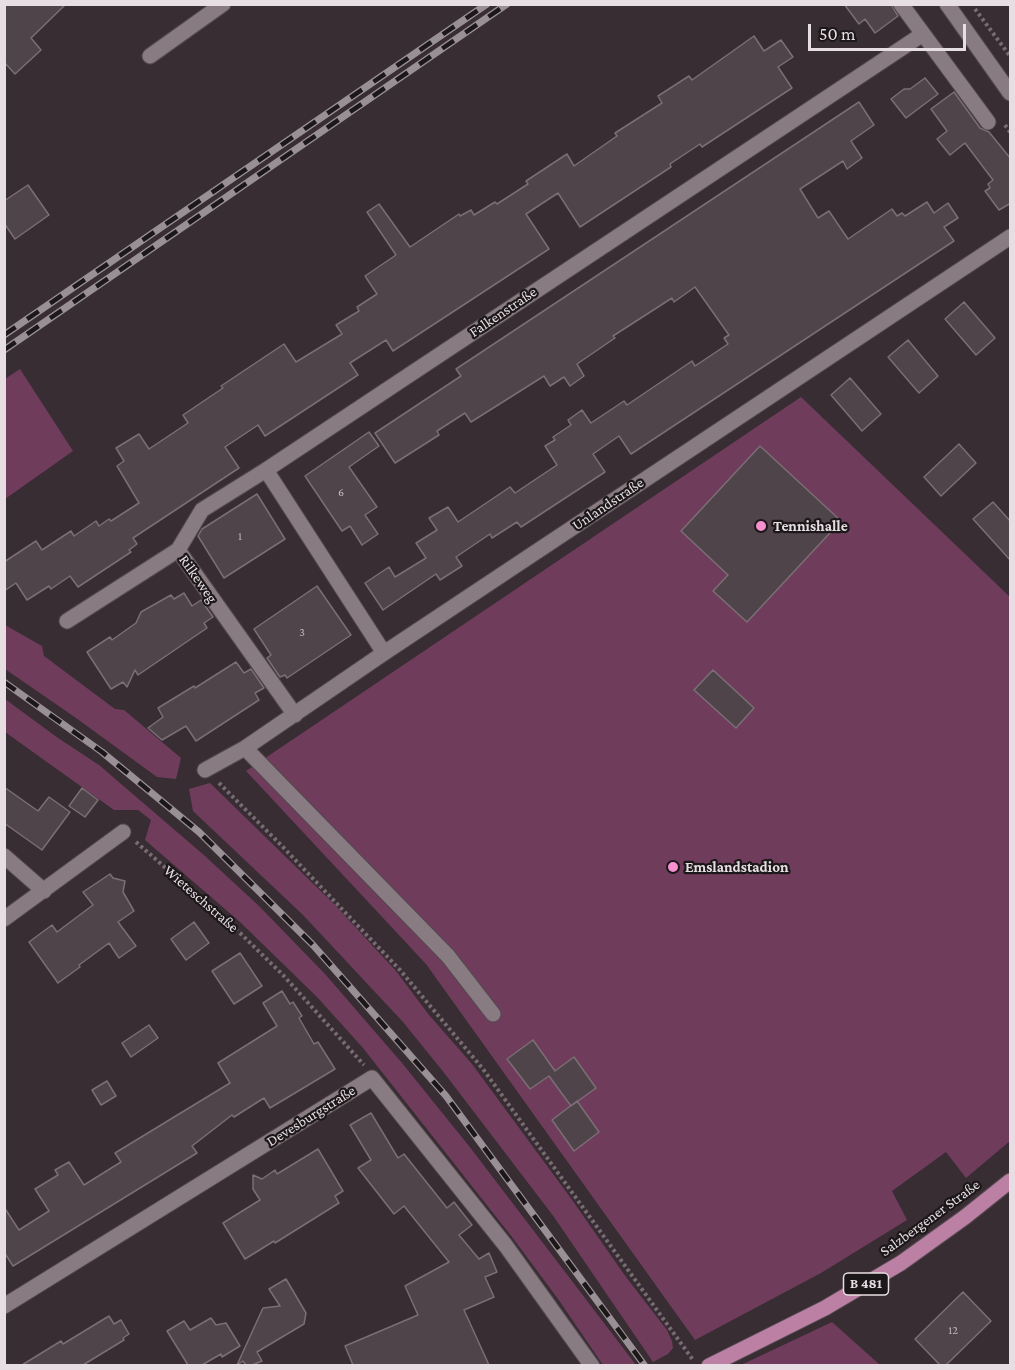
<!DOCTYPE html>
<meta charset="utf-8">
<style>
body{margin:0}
#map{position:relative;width:1015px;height:1370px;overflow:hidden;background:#382d33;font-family:"Crimson Pro",serif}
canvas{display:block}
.frame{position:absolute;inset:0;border:6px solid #e6dee2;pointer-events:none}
.scale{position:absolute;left:808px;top:24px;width:158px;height:27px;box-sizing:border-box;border:3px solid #e6dee2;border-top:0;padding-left:8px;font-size:18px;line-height:21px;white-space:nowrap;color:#e6dee2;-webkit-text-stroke:4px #1c1719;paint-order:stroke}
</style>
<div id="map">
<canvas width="1015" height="1370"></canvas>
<div class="frame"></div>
<div class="scale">50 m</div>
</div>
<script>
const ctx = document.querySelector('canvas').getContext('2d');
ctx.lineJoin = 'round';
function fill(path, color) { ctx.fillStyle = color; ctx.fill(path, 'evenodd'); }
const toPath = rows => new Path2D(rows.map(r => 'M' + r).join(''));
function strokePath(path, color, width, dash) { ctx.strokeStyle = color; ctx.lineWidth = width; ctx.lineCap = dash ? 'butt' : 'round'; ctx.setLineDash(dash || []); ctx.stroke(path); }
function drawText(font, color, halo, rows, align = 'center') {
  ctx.font = font + ' "Crimson Pro",serif'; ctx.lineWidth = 4.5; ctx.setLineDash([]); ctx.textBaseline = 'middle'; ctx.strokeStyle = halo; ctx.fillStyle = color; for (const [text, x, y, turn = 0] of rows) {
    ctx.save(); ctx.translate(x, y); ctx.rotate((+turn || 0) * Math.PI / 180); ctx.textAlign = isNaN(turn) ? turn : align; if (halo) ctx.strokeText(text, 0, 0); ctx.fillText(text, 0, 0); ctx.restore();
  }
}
fill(toPath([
 [20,369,73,451,5,499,5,379],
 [801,397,1010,597,1010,1141,966,1178,946,1152,892,1191,907,1220,821,1273,695,1340,426,964,246,771],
 [5,625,42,646,44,656,115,709,124,710,181,758,176,779,157,777,76,718,5,669],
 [5,699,58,738,99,765,205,856,259,906,325,974,402,1063,469,1146,636,1365,603,1365,558,1299,512,1237,363,1048,317,997,240,922,145,840,151,820,138,810,114,810,5,732],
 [210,783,335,905,396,971,429,1015,472,1064,570,1197,626,1277,667,1330,672,1341,673,1348,668,1354,653,1362,554,1217,445,1074,403,1022,303,915,193,811,189,789],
 [832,1322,880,1365,741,1365]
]), '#703c5c');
const building = toPath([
 [4,4,66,4,31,38,41,50,15,74,4,62,4,4],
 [844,4,891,4,898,16,875,33,865,19,859,24,844,4],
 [754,36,764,51,781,40,793,57,778,67,792,88,702,147,700,144,670,164,671,167,580,227,558,193,526,214,549,249,393,351,386,340,350,363,358,375,265,436,258,425,225,447,239,468,133,538,137,544,129,550,131,552,78,587,70,576,51,589,49,586,27,600,16,583,4,591,4,562,36,541,42,550,71,531,74,536,96,521,99,526,109,519,111,521,139,503,117,466,124,461,116,448,139,434,149,449,188,423,183,415,223,388,221,386,284,344,296,362,342,334,336,325,359,311,357,307,377,294,365,276,396,255,367,212,379,204,410,247,459,214,460,216,471,210,474,215,495,202,497,204,528,184,526,181,567,154,574,166,617,136,615,133,662,103,658,96,689,76,692,80,754,36],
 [925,78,938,94,906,118,891,99,904,89,910,89,925,78],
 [954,92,980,128,989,132,1011,159,1011,203,999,210,985,191,990,188,988,184,993,180,965,143,950,155,937,139,947,131,931,109,954,92],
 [859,102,874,125,851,141,862,158,847,169,843,161,800,189,818,218,829,211,848,239,892,209,897,216,902,213,905,216,927,202,934,213,948,203,958,218,944,227,954,241,631,454,619,436,593,454,605,472,521,527,517,522,492,538,490,534,456,557,462,566,440,580,436,574,383,610,365,583,389,567,395,577,426,558,416,543,437,530,429,518,448,507,458,522,510,487,515,493,557,465,545,446,555,440,553,437,571,425,568,420,582,410,591,423,624,401,627,405,692,361,695,366,728,344,724,338,729,335,695,287,674,302,672,298,613,336,615,338,577,364,584,376,570,386,564,377,550,386,544,376,471,422,465,413,437,431,439,435,395,463,375,433,461,376,456,369,859,102],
 [28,185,49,215,15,239,4,223,4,201,28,185],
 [964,302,995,338,976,355,945,319,964,302],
 [908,340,938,376,919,393,888,357,908,340],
 [850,378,881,414,862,431,831,395,850,378],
 [369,432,379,446,349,467,377,507,365,515,378,534,362,545,350,526,342,531,305,476,369,432],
 [959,444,976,463,941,496,924,477,959,444],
 [760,446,841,521,747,622,713,591,728,575,681,531,760,446],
 [257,494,285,539,224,578,198,536,202,529,257,494],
 [993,502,1011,522,1011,561,973,519,993,502],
 [317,586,351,635,287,678,285,675,280,677,267,658,271,655,254,629,317,586],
 [184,593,192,606,201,600,213,617,204,623,207,628,138,675,135,670,127,687,123,682,111,689,87,652,110,637,112,640,136,623,141,612,171,595,174,599,184,593],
 [236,662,244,673,251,669,264,688,255,693,259,700,196,741,186,726,162,740,148,728,163,717,158,708,194,686,195,688,236,662],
 [713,670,754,708,736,728,694,690,713,670],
 [4,787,38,811,49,797,70,812,42,850,4,823,4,787],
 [82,788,98,800,85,817,69,806,82,788],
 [110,874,113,878,125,881,123,892,134,911,118,922,136,946,119,958,109,943,79,965,80,967,58,983,29,942,52,925,57,932,93,905,83,892,110,874],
 [194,922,209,943,186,960,171,939,194,922],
 [240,953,262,986,234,1004,212,971,240,953],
 [282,991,290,1004,293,1002,302,1016,299,1018,314,1044,318,1042,335,1069,270,1108,264,1098,234,1117,232,1115,192,1146,197,1153,13,1266,4,1252,4,1207,19,1230,49,1211,35,1189,58,1175,55,1170,69,1162,84,1185,121,1162,115,1153,230,1083,218,1063,277,1026,263,1003,282,991],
 [149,1025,158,1038,131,1057,122,1043,149,1025],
 [533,1040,555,1071,574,1057,596,1088,571,1106,549,1076,530,1089,507,1059,533,1040],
 [107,1081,116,1096,101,1105,92,1090,107,1081],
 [577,1101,599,1132,574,1151,552,1120,577,1101],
 [371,1113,398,1158,404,1154,447,1208,454,1202,472,1225,459,1235,479,1259,489,1253,497,1272,485,1277,494,1297,464,1310,489,1365,353,1365,345,1346,418,1315,405,1286,449,1262,404,1206,394,1214,358,1168,371,1160,350,1125,371,1113],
 [318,1149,343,1191,335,1196,339,1203,275,1243,274,1241,245,1259,223,1223,260,1200,253,1189,253,1175,262,1179,275,1170,277,1174,318,1149],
 [286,1279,306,1313,304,1324,257,1352,262,1361,252,1365,246,1365,243,1361,237,1365,263,1308,280,1306,269,1289,286,1279],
 [963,1292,991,1321,946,1365,940,1365,915,1339,963,1292],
 [109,1316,114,1324,121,1320,129,1334,123,1338,124,1340,83,1365,22,1365,61,1341,63,1344,109,1316],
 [211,1318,216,1325,226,1323,240,1346,222,1357,221,1354,202,1365,188,1365,167,1331,184,1321,190,1330,211,1318]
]);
fill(building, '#4f444a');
strokePath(building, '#7b6e75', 1.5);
const minor = toPath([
 [901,4,988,122],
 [947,4,1010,93],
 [150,56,223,4],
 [178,550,202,510,266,470],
 [67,621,178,550,295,715],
 [384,653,266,470,923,34],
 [245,748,448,956,493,1014],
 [205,770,245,748,384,653,1010,237],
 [4,856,44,891],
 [4,919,123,832],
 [4,1306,372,1078,506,1246,592,1366]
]);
const major = toPath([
 [709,1366,825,1308,901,1263,965,1217,1010,1181]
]);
strokePath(minor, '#53494f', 17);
strokePath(major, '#53494f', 17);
strokePath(toPath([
 [975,9,1010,56],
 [1005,125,1010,132],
 [219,783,281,845,400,970,483,1069,693,1360],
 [136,842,240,933,283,975,364,1065]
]), '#766c71', 4, [3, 3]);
strokePath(minor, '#887b82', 15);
strokePath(major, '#bd80a5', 15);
const rail = toPath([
 [4,335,487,4],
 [4,350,507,4],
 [4,682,102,752,199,832,313,945,446,1096,645,1366]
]);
strokePath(rail, '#999095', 7);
strokePath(rail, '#1c1719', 4.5, [14]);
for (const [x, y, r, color] of [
 [761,526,6,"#f690cf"],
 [673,867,6,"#f690cf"]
]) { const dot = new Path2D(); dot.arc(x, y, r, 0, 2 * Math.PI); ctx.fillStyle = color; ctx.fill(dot); strokePath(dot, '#1c1719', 2); }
drawText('12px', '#c0b8bc', null, [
 ["6",341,492],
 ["1",240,536],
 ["3",302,632],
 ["12",953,1330]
]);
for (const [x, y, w] of [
 [866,1284,45]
]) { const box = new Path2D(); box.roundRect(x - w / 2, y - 11, w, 22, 4.5); ctx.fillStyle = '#1c1719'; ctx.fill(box); strokePath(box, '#e6dee2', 1.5); }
drawText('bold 14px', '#e6dee2', null, [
 ["B 481",866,1284]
]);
drawText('15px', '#e6dee2', '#1c1719', [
 ["Falkenstraße",503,312,-34],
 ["Unlandstraße",608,504,-34],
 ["Rilkeweg",198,579,55],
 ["Wieteschstraße",201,899,41],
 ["Devesburgstraße",311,1116,-32],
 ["Salzbergener Straße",930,1218,-36]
]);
drawText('bold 15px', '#e6dee2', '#1c1719', [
 ["Tennishalle",773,526],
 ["Emslandstadion",685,867]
], 'left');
</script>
